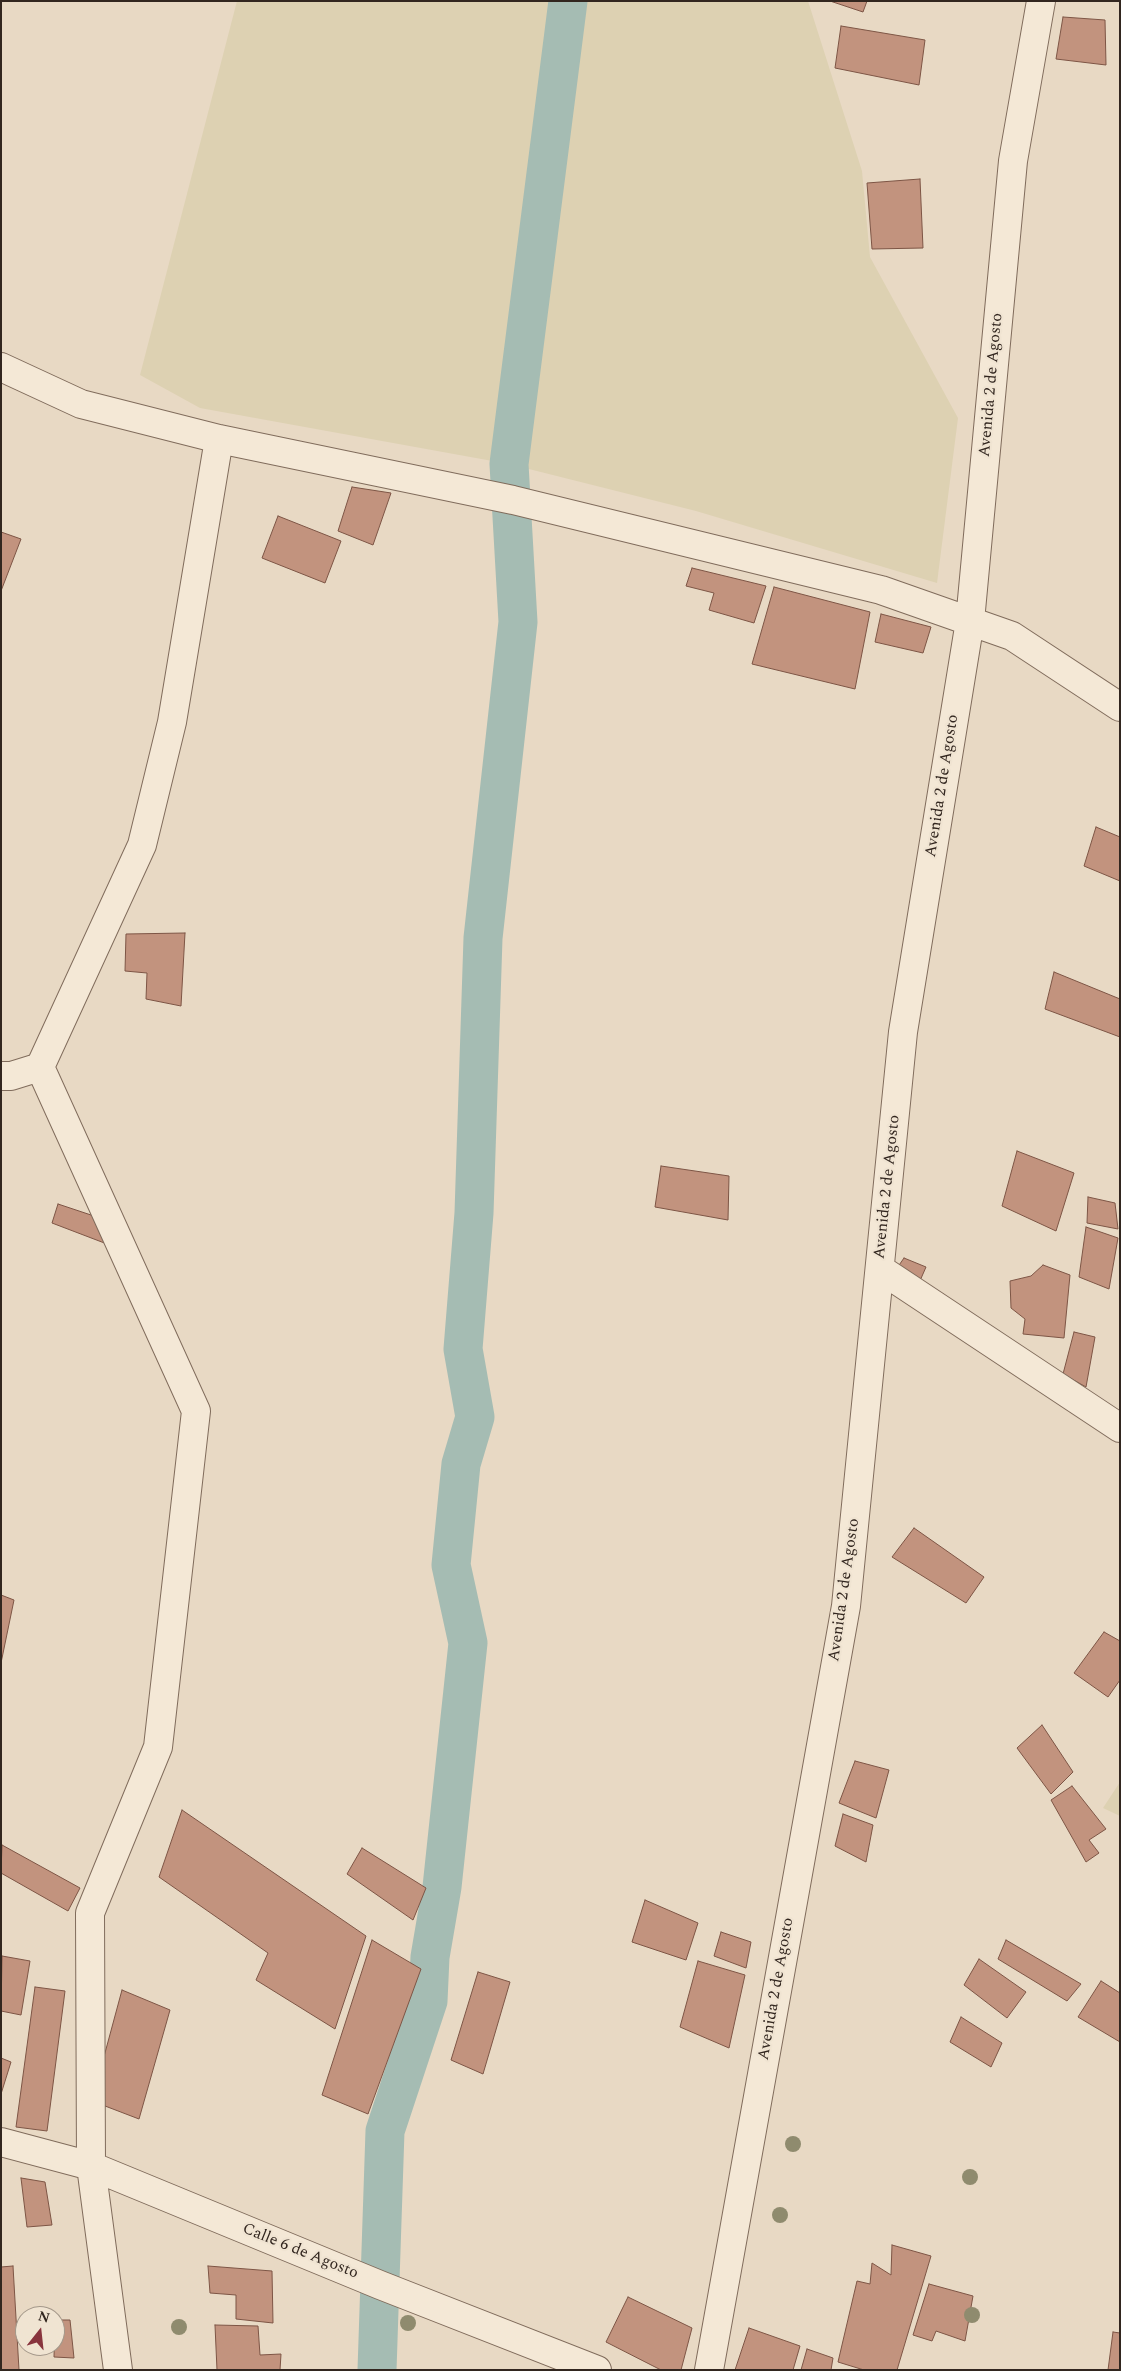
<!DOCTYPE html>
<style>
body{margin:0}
#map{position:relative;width:1121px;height:2371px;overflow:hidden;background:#e8d9c4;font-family:Spectral,serif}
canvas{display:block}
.frame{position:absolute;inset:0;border:2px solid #32261f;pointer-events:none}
.north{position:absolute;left:15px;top:2306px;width:50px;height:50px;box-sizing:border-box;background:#f0e4d2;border:1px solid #a4988a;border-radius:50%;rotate:16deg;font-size:14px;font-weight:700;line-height:20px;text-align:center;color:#32261f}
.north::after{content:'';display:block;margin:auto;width:18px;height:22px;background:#88343d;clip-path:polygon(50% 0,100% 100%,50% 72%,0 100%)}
</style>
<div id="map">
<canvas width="1121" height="2371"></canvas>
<div class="frame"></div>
<div class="north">N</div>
</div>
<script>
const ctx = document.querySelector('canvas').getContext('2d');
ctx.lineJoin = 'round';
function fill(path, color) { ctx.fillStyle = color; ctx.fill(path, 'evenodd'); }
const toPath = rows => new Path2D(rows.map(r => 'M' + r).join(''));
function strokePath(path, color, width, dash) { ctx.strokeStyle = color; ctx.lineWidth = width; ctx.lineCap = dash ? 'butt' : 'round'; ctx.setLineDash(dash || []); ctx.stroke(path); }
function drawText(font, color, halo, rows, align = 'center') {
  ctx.font = font + ' Spectral,serif'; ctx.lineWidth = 4.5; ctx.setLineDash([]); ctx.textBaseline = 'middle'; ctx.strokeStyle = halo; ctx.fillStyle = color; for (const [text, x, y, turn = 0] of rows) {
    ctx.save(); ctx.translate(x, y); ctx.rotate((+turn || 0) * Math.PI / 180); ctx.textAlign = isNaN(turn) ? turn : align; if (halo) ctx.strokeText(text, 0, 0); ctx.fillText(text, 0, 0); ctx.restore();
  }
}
fill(toPath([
 [237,1,808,1,862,171,870,257,958,418,937,583,696,511,509,464,200,408,140,375],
 [1120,1782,1120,1816,1103,1808]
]), '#ddd1b2');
strokePath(toPath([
 [377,2370,385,2131,428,2001,430,1957,442,1887,468,1643,451,1565,461,1464,475,1417,463,1349,474,1213,483,938,518,622,509,464,568,1]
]), '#a5bcb3', 39);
const building = toPath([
 [830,1,867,1,863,12,830,1],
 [1063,17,1105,20,1106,65,1056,59,1063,17],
 [841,26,925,40,919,85,835,68,841,26],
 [920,179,923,248,872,249,867,183,920,179],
 [352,487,391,493,373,545,338,531,352,487],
 [278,516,341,541,325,583,262,558,278,516],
 [1,532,21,539,1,591,1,532],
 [692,568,766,586,754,623,709,610,714,593,686,586,692,568],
 [774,587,870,612,855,689,752,664,774,587],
 [881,614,931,627,923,653,875,642,881,614],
 [1096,827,1120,837,1120,881,1084,866,1096,827],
 [185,933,181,1006,146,999,147,973,125,971,126,934,185,933],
 [1054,972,1120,999,1120,1037,1045,1009,1054,972],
 [1017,1151,1074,1173,1056,1231,1002,1206,1017,1151],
 [661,1166,729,1176,728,1220,655,1207,661,1166],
 [1088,1197,1115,1203,1118,1229,1087,1223,1088,1197],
 [58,1204,100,1218,107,1244,52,1223,58,1204],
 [1086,1227,1118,1238,1109,1289,1079,1277,1086,1227],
 [904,1258,926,1267,919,1283,895,1271,904,1258],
 [1043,1265,1070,1275,1064,1338,1023,1334,1025,1319,1011,1308,1010,1281,1031,1276,1043,1265],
 [1074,1332,1095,1337,1086,1387,1063,1374,1074,1332],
 [914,1528,984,1577,966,1603,892,1557,914,1528],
 [1,1595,14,1600,1,1663,1,1595],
 [1104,1632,1120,1641,1120,1680,1108,1697,1074,1673,1104,1632],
 [1042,1725,1073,1772,1051,1794,1017,1748,1042,1725],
 [855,1761,889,1770,876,1818,839,1803,855,1761],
 [1072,1786,1106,1829,1089,1840,1099,1853,1086,1862,1051,1800,1072,1786],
 [182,1810,366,1936,335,2029,256,1980,268,1953,159,1877,182,1810],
 [843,1814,873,1825,866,1862,835,1846,843,1814],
 [2,1845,80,1888,68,1911,1,1873,2,1845],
 [362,1848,426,1888,413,1920,347,1874,362,1848],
 [645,1900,698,1923,686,1960,632,1942,645,1900],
 [721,1932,751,1942,746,1968,714,1956,721,1932],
 [372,1940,421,1969,368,2114,322,2095,372,1940],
 [1006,1940,1081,1984,1067,2001,998,1959,1006,1940],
 [2,1956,30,1961,21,2015,1,2011,2,1956],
 [979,1959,1026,1992,1007,2018,964,1985,979,1959],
 [698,1961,745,1975,729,2048,680,2027,698,1961],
 [478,1972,510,1982,483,2074,451,2060,478,1972],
 [1101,1981,1120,1993,1120,2042,1078,2017,1101,1981],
 [35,1987,65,1991,47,2131,16,2127,35,1987],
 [122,1990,170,2010,139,2119,92,2101,122,1990],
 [961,2017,1002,2043,991,2067,950,2042,961,2017],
 [1,2058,11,2062,1,2094,1,2058],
 [21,2178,45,2182,52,2225,27,2227,21,2178],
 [892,2245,931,2256,897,2370,864,2370,838,2362,857,2281,870,2284,872,2263,891,2275,892,2245],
 [13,2266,19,2370,1,2370,1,2267,13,2266],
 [208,2266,272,2271,273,2323,236,2319,236,2295,210,2293,208,2266],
 [929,2284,973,2296,965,2341,936,2331,932,2341,913,2335,929,2284],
 [628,2297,692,2328,681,2370,661,2370,606,2342,628,2297],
 [55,2320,70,2320,74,2358,54,2357,55,2320],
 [215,2325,258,2326,260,2355,281,2354,280,2370,217,2370,215,2325],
 [749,2328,800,2346,793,2370,735,2370,749,2328],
 [1113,2332,1120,2333,1120,2370,1108,2370,1113,2332],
 [807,2349,833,2358,831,2370,801,2370,807,2349]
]);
fill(building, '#c2937e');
strokePath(building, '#7d5545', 1);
const street = toPath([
 [1,367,81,404,219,439,513,500,881,590,1012,636,1120,707],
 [40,1067,196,1411,158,1747,90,1913,91,2166,118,2370],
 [1,1076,11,1076,40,1067,142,845,172,722,219,439],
 [880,1269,1120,1428],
 [1,2142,91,2166,380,2285,597,2370],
 [709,2370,846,1606,903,1032,970,621,1013,161,1041,1]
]);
strokePath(street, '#806c5c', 30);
strokePath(street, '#f4e8d6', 28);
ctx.fillStyle = '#8f8b6e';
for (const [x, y] of [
 [793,2144],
 [970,2177],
 [780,2215],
 [972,2315],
 [408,2323],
 [179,2327]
]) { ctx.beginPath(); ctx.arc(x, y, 8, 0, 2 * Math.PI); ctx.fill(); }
drawText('16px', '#32261f', '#f0e4d2', [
 ["Avenida 2 de Agosto",992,385,-85],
 ["Avenida 2 de Agosto",943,786,-81],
 ["Avenida 2 de Agosto",888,1187,-84],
 ["Avenida 2 de Agosto",845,1590,-82],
 ["Avenida 2 de Agosto",777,1989,-80],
 ["Calle 6 de Agosto",300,2252,22]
]);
</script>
